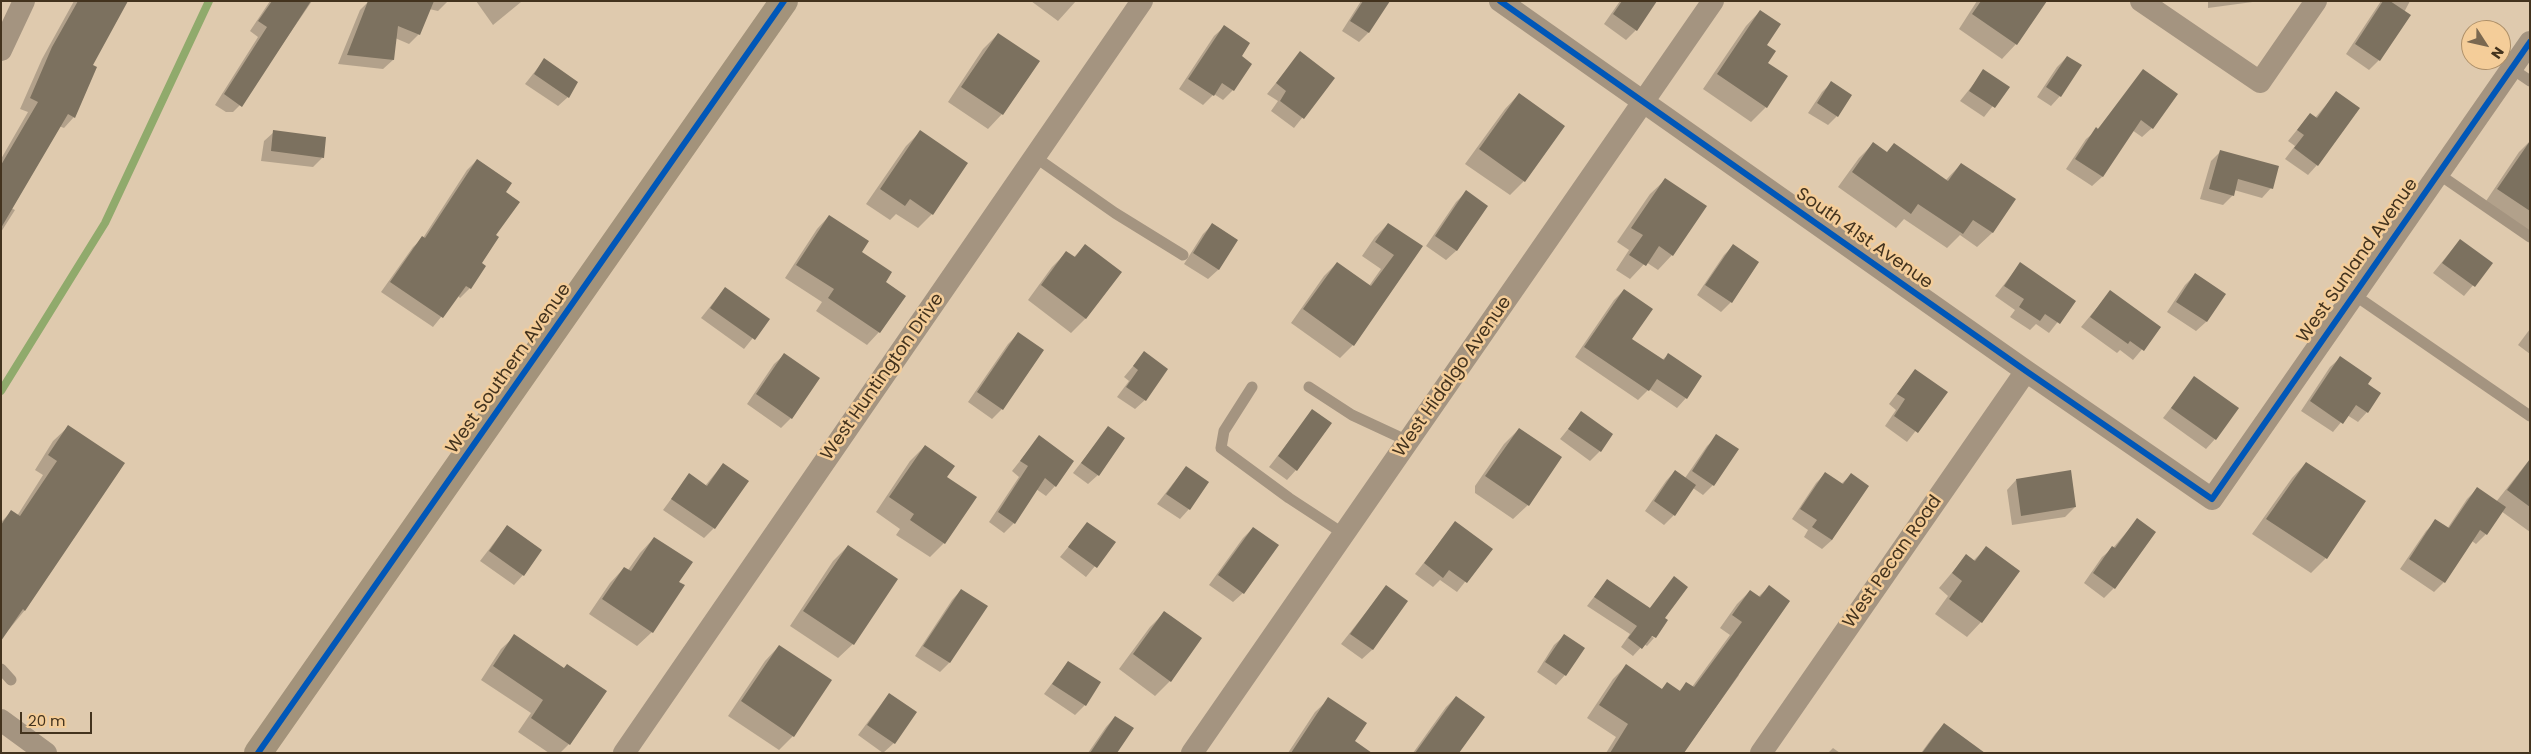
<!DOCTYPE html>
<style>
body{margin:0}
#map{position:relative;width:2531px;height:754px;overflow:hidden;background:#dfcaae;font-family:Poppins,sans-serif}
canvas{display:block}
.frame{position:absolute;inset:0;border:2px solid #43331e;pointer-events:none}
.north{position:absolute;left:2461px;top:20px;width:50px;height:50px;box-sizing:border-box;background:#f4cd99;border:1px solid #ad8f68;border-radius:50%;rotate:125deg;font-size:14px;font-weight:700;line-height:20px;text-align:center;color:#43331e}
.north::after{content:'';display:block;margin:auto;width:18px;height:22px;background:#7a6850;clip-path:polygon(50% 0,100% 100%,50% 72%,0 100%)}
.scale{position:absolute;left:20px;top:712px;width:72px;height:22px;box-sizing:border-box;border:2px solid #43331e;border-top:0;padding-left:6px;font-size:15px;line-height:18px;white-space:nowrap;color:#43331e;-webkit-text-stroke:4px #f4cd99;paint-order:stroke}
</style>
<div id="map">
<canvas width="2531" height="754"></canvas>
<div class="frame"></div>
<div class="north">N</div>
<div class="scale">20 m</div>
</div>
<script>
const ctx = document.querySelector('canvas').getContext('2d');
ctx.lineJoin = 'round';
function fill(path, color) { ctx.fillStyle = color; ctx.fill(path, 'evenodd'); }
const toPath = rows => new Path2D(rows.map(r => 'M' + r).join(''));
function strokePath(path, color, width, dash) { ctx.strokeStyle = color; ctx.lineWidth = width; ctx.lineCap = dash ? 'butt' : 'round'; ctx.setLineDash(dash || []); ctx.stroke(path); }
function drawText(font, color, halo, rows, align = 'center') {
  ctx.font = font + ' Poppins,sans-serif'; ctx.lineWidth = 5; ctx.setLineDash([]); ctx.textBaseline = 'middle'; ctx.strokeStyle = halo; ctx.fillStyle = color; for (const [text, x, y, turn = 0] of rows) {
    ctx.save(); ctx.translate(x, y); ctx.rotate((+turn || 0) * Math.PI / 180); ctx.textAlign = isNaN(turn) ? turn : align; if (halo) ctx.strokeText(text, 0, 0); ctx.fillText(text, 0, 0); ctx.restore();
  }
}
fill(toPath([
 [74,1,126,1,91,66,74,117,64,128,59,126,11,208,15,210,1,232,1,159,28,112,20,109,42,59],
 [270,1,312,1,243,102,233,112,226,112,215,105,258,37,250,31],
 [369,1,448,1,438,11,429,9,419,34,409,44,395,38,393,60,383,69,338,64,360,10],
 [476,1,521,1,521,2,493,25],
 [1031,1,1076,1,1058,21],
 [1361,1,1389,1,1368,33,1359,42,1342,31],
 [1620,1,1655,1,1636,30,1626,40,1604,24],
 [1977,1,2042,1,2016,44,2002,59,1959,29],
 [2208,1,2260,1,2208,8],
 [2381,1,2410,1,2379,60,2369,70,2346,54],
 [1760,11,1766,63,1786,77,1766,107,1751,122,1703,89,1746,26],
 [1224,27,1240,57,1250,64,1233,90,1223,100,1214,94,1203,105,1179,89,1214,36],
 [998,34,1002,114,988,129,948,102,983,49],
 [1300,53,1334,78,1294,128,1271,111,1278,101,1267,94],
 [2067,57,2060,96,2051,106,2037,97,2057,67],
 [544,60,568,97,558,106,525,84],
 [1984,71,2008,87,1984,117,1960,101],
 [2143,71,2152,128,2142,137,2132,130,2102,177,2092,186,2066,169,2086,139,2097,130],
 [1831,83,1837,116,1828,125,1808,113,1822,92],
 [2337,92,2317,165,2308,175,2285,159,2295,146,2288,141,2310,114,2315,118],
 [1519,94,1524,181,1510,195,1465,164,1505,109],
 [274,132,322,158,313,167,261,161,264,141],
 [920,132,932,214,918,228,896,214,890,220,866,204,906,146],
 [2530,141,2530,232,2484,204,2519,152],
 [1873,144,1886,153,1945,181,1961,164,2014,200,1992,233,1977,247,1960,235,1947,248,1904,219,1896,228,1838,187,1859,158],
 [2221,151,2271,188,2262,198,2234,190,2233,195,2223,205,2200,199,2211,161],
 [477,160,504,192,494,236,470,288,460,298,458,296,433,327,381,292,413,247,423,238,467,170],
 [1665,180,1672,255,1658,270,1646,262,1630,279,1616,270,1629,250,1617,242,1650,194],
 [1466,192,1486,206,1456,251,1446,260,1426,246,1456,202],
 [829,216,884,282,879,332,867,345,816,311,822,302,785,278,817,229],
 [1213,224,1237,240,1218,270,1208,279,1184,264,1203,234],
 [1388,224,1421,246,1353,345,1340,358,1291,323,1324,276,1337,263,1369,286,1381,269,1362,256,1375,237],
 [2460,240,2491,264,2464,296,2433,273],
 [1734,245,1731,302,1721,312,1697,295,1724,255],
 [1085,246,1086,318,1071,333,1028,300,1052,267,1066,253,1073,258],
 [2020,264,2074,301,2049,333,2036,324,2030,330,2010,317,2015,310,1995,296],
 [2195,275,2224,294,2206,322,2196,331,2167,312,2185,285],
 [725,288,768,319,744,349,701,318],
 [1624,290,1630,339,1662,360,1668,355,1686,398,1677,408,1649,389,1638,400,1575,357,1614,300],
 [2110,292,2160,328,2133,360,2120,350,2117,353,2081,327],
 [2530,329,2530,354,2518,345],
 [1018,334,1042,350,1002,409,992,419,968,402,1008,344],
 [1144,353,1145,400,1135,409,1117,397,1129,381,1124,377],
 [784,355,791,418,781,428,747,404,774,364],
 [2340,358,2366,385,2367,412,2358,422,2347,415,2333,432,2301,411,2330,367],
 [1915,370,1946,392,1907,442,1885,426,1896,410,1889,404],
 [2195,377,2215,439,2206,449,2163,418],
 [1313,410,1296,470,1287,480,1269,467],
 [1581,413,1600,451,1590,461,1560,439],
 [68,427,25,610,1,639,1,522,11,512,17,516,43,475,35,470,53,441],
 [1108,428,1098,475,1088,484,1073,473],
 [1519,429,1528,505,1513,519,1475,493,1475,486,1504,444],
 [1717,436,1737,449,1713,485,1703,495,1693,488,1674,515,1664,525,1645,511,1666,481,1675,471,1685,478,1707,446],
 [1039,437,1055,486,1046,496,1036,489,1014,523,1004,533,989,522,1019,477,1012,471],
 [925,446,944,543,930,557,896,535,900,529,876,512,910,461],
 [2530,459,2530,532,2501,511,2486,534,2476,544,2472,541,2444,582,2434,592,2400,569,2426,531,2436,521,2447,529,2467,499,2477,489,2496,502],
 [2306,463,2364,501,2326,558,2311,573,2252,534,2292,478],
 [723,464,714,528,704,538,663,510,689,475,705,486],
 [1186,467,1189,509,1180,519,1157,504],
 [1825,474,1841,484,1851,475,1832,540,1822,549,1804,537,1808,530,1792,519,1816,483],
 [2016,480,2075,507,2065,517,2012,525,2007,490],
 [2137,520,2154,532,2114,588,2104,598,2084,583,2102,557,2113,548],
 [1088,523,1114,543,1086,577,1060,557],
 [1455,523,1491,549,1457,592,1440,580,1433,587,1415,574],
 [507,526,523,575,514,585,480,561],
 [1253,528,1243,593,1233,602,1209,585,1243,538],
 [654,538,678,582,652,632,637,646,589,614,610,583,624,568,628,570,640,553],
 [848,546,853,644,838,658,790,626,833,561],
 [1986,548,1981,622,1967,637,1935,614,1948,596,1939,588,1966,556,1973,561],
 [1674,578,1664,618,1646,633,1654,638,1647,646,1644,644,1633,656,1621,647,1630,634,1587,606,1607,580,1649,609],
 [1386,587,1406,601,1372,650,1362,659,1341,644],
 [1769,587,1737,673,1739,675,1683,753,1606,753,1616,737,1587,718,1613,679,1626,666,1661,690,1667,684,1678,692,1687,684,1692,687,1730,635,1720,628,1737,604,1750,591,1758,597],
 [961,590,949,663,940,672,915,656,952,600],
 [1165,612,1200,638,1170,681,1155,696,1119,669,1150,627],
 [515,636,569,744,560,753,549,753,518,732,531,713,481,680,501,649],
 [1564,636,1565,675,1556,685,1537,672,1554,645],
 [779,646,793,736,779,750,728,716,765,661],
 [1068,662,1085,705,1075,715,1044,694],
 [889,694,915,713,894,743,883,753,858,735],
 [1456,697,1457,753,1413,753,1446,707],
 [1329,699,1359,753,1288,753,1315,712],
 [1115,717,1116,753,1088,753,1106,727],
 [1944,724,1967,753,1921,753,1935,734],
 [1833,748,1840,753,1828,753]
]), '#0003');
strokePath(toPath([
 [1,391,105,223,209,1]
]), '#90aa6c', 8);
fill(toPath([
 [78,1,128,1,93,65,97,67,75,118,68,114,1,228,1,165,38,102,30,98,52,47],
 [272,1,311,1,242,107,224,94,267,27,258,21],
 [368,1,434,1,420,35,398,26,394,60,347,55],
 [1363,1,1390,1,1369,33,1350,21],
 [1622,1,1657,1,1637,31,1613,14],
 [1981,1,2047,1,2017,45,1972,14],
 [2383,1,2390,1,2411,15,2380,61,2355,44],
 [1760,10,1781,24,1767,45,1776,51,1768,63,1788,76,1767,108,1717,74],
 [1224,25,1250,43,1242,56,1252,64,1234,91,1222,83,1214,96,1188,79],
 [998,33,1040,61,1003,115,961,87],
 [1300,51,1335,78,1304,119,1280,101,1286,91,1276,83],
 [2067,56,2082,65,2061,97,2046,87],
 [544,58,578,82,569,98,534,74],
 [1983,69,2010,87,1995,108,1969,91],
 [2143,69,2178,94,2153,129,2141,120,2103,177,2075,159,2096,127,2098,129],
 [1831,81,1852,95,1838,117,1817,103],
 [2336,91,2360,108,2318,166,2294,148,2304,135,2297,130,2310,113,2317,118],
 [1519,93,1565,126,1525,182,1479,149],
 [273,130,326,137,324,158,271,151],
 [920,130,968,163,933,215,910,199,905,206,880,189],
 [2530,141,2530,211,2497,189],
 [1873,142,1887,152,1894,143,1948,181,1961,163,2016,199,1993,233,1973,220,1963,234,1918,204,1911,214,1852,172],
 [2220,150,2279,166,2273,189,2238,179,2234,196,2209,189],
 [477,159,512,183,506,192,520,202,496,235,499,237,482,263,486,266,471,289,466,286,443,318,390,282,422,236,425,238],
 [1665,178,1707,206,1673,256,1659,246,1646,266,1629,255,1643,235,1631,228],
 [1466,190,1488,206,1457,251,1435,236],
 [829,215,869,241,862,252,892,272,886,282,906,296,880,333,828,298,834,289,796,265],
 [1212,223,1238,240,1219,270,1193,253],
 [1388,223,1423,246,1354,346,1303,309,1337,262,1371,286,1394,255,1375,242],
 [2460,239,2493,263,2475,287,2442,263],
 [1085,244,1122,272,1086,319,1041,285,1066,251,1075,257],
 [1733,244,1759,262,1732,303,1705,285],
 [2020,262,2076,301,2060,324,2045,314,2040,321,2019,307,2024,299,2004,286],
 [2195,273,2226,294,2207,322,2176,302],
 [725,287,770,319,755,340,710,308],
 [1624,289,1653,309,1632,339,1664,360,1668,353,1702,376,1687,399,1657,379,1649,391,1584,347],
 [2110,290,2161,327,2144,351,2130,341,2128,344,2090,317],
 [1018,332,1044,350,1003,410,977,392],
 [1144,351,1168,369,1146,401,1126,387,1138,370,1133,366],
 [784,353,820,378,792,419,756,394],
 [2340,356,2372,378,2368,384,2381,393,2368,413,2356,405,2343,424,2310,401],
 [1915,369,1948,392,1918,433,1894,416,1905,399,1897,394],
 [2194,376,2239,408,2216,440,2171,408],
 [1312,409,1332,423,1297,471,1278,456],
 [1581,411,1613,434,1601,452,1568,429],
 [68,425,125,463,25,611,23,609,1,641,1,525,11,510,20,516,57,461,48,455],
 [1108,426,1125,438,1099,476,1081,463],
 [1519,428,1562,457,1529,506,1485,476],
 [1716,434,1739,449,1714,486,1692,471],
 [1039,435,1074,461,1056,487,1045,478,1015,524,998,512,1028,466,1020,461],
 [925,445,955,466,947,477,977,497,945,544,910,520,914,514,889,497],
 [2530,459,2530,507,2507,490],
 [2306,462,2366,501,2327,559,2266,519],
 [723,463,749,481,715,529,671,499,689,473,707,486],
 [1186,466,1209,482,1190,510,1166,494],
 [1675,470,1696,485,1675,516,1654,501],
 [2071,470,2076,507,2021,516,2016,479],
 [1825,472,1843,484,1851,473,1869,486,1832,540,1812,527,1817,520,1800,509],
 [2477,487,2506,507,2487,535,2480,530,2445,583,2409,559,2435,519,2449,528],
 [2137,518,2156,532,2115,589,2093,573,2112,546,2115,548],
 [1455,521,1493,549,1467,583,1449,570,1443,578,1424,563],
 [1087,522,1116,542,1097,568,1068,547],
 [507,525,542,550,524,576,489,551],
 [1253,527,1279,545,1244,594,1218,575],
 [654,537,693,562,679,582,685,585,653,633,602,599,624,567,631,571],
 [848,545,898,579,854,645,803,611],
 [1986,546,2020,571,1982,623,1949,599,1962,581,1952,573,1966,554,1975,561],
 [1674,576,1688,587,1665,618,1668,620,1656,638,1652,636,1642,649,1628,638,1637,626,1594,597,1607,579,1650,608],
 [1386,585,1408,601,1373,650,1350,634],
 [1769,585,1790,601,1684,753,1610,753,1628,724,1599,705,1626,664,1662,689,1667,682,1680,691,1686,682,1694,687,1742,622,1732,615,1750,590,1760,597],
 [961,589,988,606,950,663,923,646],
 [1164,611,1202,638,1171,682,1133,654],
 [514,634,564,668,567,664,607,691,570,745,531,718,543,700,493,666],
 [1564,634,1585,648,1566,676,1545,662],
 [779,645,832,680,794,737,741,701],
 [1068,661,1101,682,1086,706,1052,684],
 [889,693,917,712,895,744,867,725],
 [1456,696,1485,717,1459,753,1415,753],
 [1328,697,1367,723,1355,741,1372,753,1291,753],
 [1115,716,1134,728,1117,753,1090,753],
 [1944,723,1985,753,1922,753]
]), '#7c715f');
strokePath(toPath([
 [2511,68,2530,81],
 [1035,157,1115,213,1183,255],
 [2437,173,2530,237],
 [2353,294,2530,416],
 [1252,387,1224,431,1221,448,1289,498,1344,534],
 [1309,387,1352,415,1408,441],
 [1,669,11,680]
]), '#a49480', 11);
strokePath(toPath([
 [1500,1,2026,371,2212,499,2530,42],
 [2141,1,2260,82,2316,1],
 [1,50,24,1],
 [1,720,46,753],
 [624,753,1142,1],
 [1192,753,1713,1],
 [1761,753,2026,371]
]), '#a49480', 22);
strokePath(toPath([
 [258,753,784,1]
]), '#a3937b', 28);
strokePath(toPath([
 [1500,1,2026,371,2212,499,2530,42],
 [258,753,784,1]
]), '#0057b8', 6);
drawText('18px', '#43331e', '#f4cd99', [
 ["South 41st Avenue",1864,239,35],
 ["West Sunland Avenue",2358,261,-55],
 ["West Southern Avenue",509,369,-55],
 ["West Huntington Drive",883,377,-55],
 ["West Hidalgo Avenue",1453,377,-55],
 ["West Pecan Road",1893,562,-55]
]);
</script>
